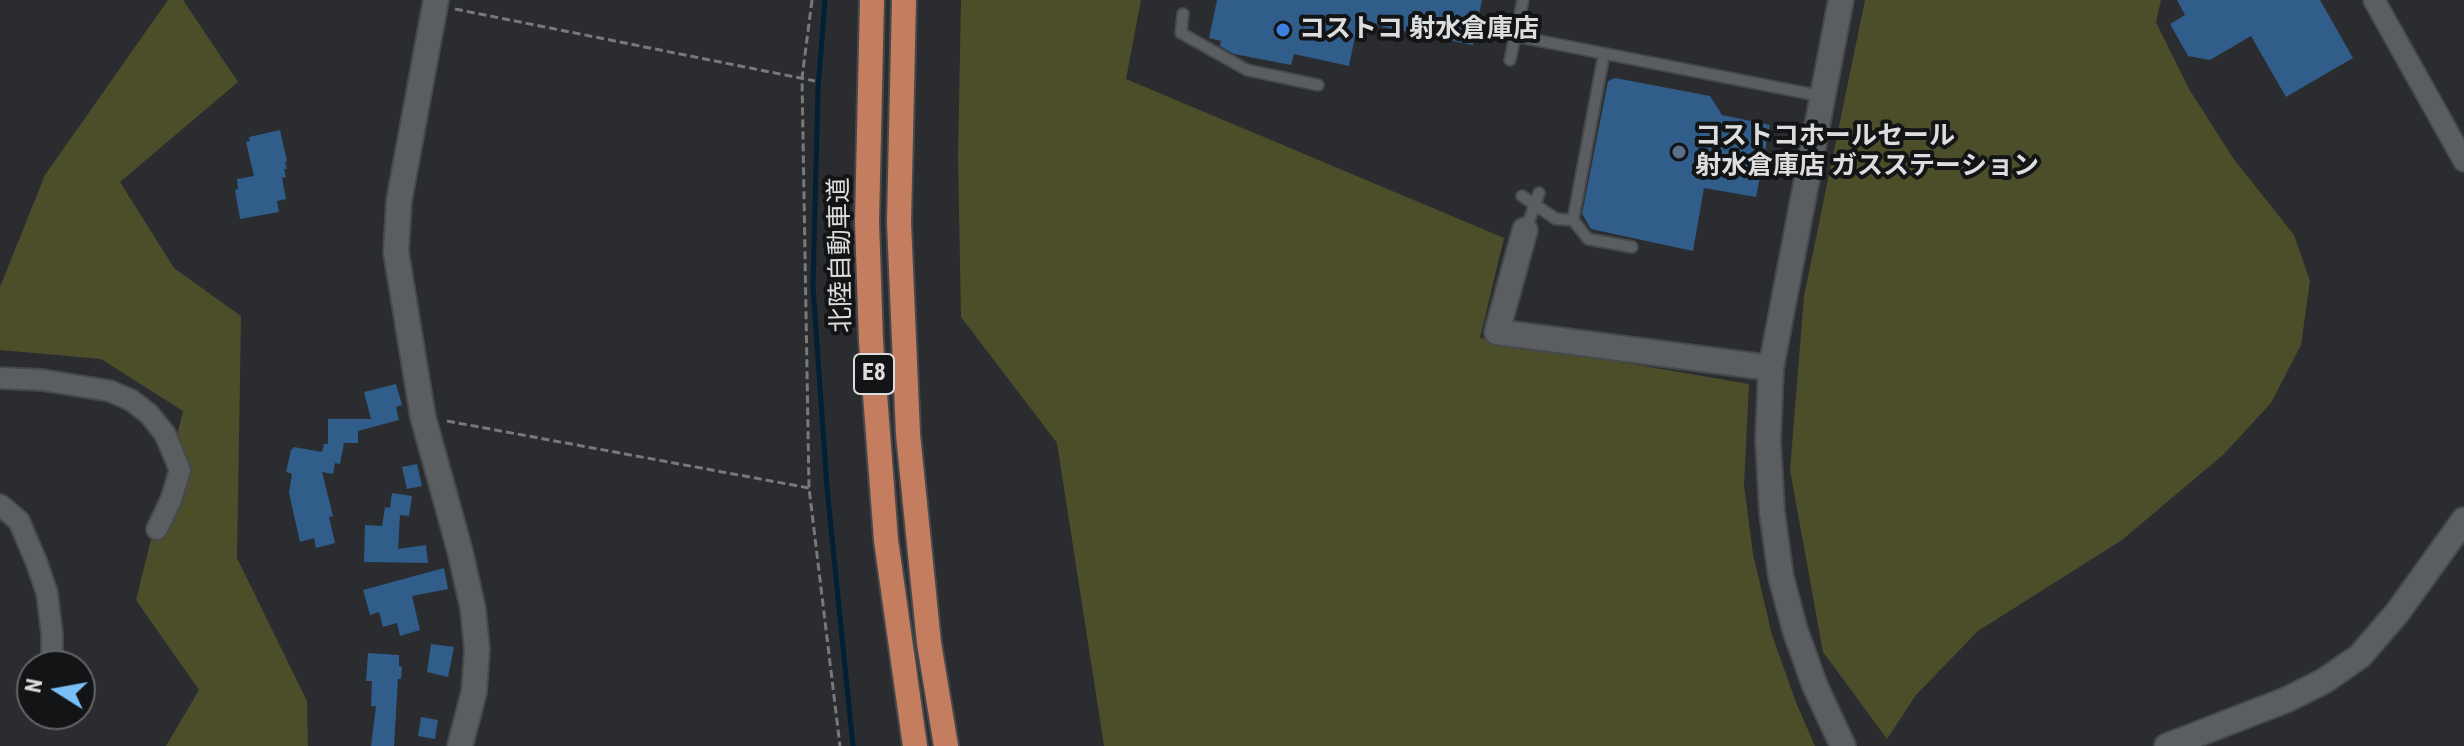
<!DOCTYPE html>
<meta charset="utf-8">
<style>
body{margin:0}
#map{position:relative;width:2464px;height:746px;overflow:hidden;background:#2a2c2f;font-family:"Roboto Condensed",sans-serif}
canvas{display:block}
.north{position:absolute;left:16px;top:650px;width:80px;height:80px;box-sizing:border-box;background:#131416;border:2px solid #636466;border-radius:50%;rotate:281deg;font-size:22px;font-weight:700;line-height:32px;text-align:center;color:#dbddde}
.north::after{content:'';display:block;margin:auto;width:28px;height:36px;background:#79bff8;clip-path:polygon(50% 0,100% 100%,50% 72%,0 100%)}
</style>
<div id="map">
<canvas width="2464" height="746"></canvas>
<div class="north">N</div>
</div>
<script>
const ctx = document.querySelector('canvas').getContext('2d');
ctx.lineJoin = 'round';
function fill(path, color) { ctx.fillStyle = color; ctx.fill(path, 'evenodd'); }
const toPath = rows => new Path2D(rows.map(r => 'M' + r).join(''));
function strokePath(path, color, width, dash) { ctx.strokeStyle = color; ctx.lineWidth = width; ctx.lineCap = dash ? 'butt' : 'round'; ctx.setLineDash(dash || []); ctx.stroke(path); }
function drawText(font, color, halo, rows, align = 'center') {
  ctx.font = font + ' "Roboto Condensed","Noto Sans JP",sans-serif'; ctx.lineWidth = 8; ctx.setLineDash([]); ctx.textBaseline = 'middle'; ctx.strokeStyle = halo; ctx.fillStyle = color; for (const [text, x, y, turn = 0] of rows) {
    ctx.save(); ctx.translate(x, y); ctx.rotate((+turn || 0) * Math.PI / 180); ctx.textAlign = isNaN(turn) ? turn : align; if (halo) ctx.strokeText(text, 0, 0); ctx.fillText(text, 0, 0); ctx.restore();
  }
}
fill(toPath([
 [168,0,183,0,238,82,120,182,174,268,241,316,237,558,307,701,308,746,166,746,199,690,136,600,183,411,101,359,0,350,0,287,45,175],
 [961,0,1141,0,1126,79,1504,238,1480,338,1749,384,1744,485,1753,554,1772,635,1797,705,1815,746,1104,746,1057,443,961,317,958,157],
 [1865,0,2161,0,2156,22,2189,89,2233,158,2294,235,2310,281,2301,345,2271,403,2224,454,2122,540,1978,631,1916,695,1887,739,1823,652,1790,470,1804,296]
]), '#4c4e29');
strokePath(toPath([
 [825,0,818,89,813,286,827,488,853,746]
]), '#021f34', 5);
fill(toPath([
 [1217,0,1482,0,1473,45,1358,22,1349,66,1294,54,1291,65,1234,54,1220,46,1221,41,1209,38],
 [2177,0,2320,0,2353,58,2286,97,2251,36,2210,60,2188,56,2170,24,2185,15],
 [1615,78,1710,96,1722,115,1770,125,1756,197,1704,188,1693,251,1591,229,1582,214,1608,81],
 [280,130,287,161,285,162,287,169,284,169,286,177,282,178,286,199,277,201,279,212,240,219,235,190,238,189,237,179,254,176,246,142,250,141,249,137],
 [396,384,402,405,396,407,399,420,358,431,358,443,344,443,340,464,335,463,333,474,322,472,333,516,329,517,335,543,316,548,314,538,300,542,289,493,292,474,286,472,291,450,294,447,322,452,324,444,328,444,328,419,371,419,364,392],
 [417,464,422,486,407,489,402,467],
 [392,493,412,496,409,516,400,515,398,549,426,545,428,563,364,562,365,525,382,526,385,507,390,508],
 [444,568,448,589,412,596,420,630,400,636,397,623,383,627,379,612,370,615,363,590],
 [431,644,454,647,448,677,427,672],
 [368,653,399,655,399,666,402,667,401,679,398,679,394,746,371,746,376,706,371,706,372,681,366,681],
 [421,717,438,720,435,739,418,736]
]), '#305d8a');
const service = toPath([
 [1523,0,1515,36,1821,96],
 [1183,14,1181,33,1247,70,1318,85],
 [1510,60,1515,36],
 [1522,196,1556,219,1573,220,1604,54],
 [1573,220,1588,239,1632,247],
 [1526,229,1539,193]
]);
const minor = toPath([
 [2374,0,2464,161],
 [0,378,42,380,110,391,131,400,149,414,165,434,180,470,171,500,157,529],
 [0,505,19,521,36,561,47,593,52,634,52,654]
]);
const tertiary = toPath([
 [436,0,399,201,396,252,423,417,460,551,473,609,477,650,474,692,460,746],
 [1841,0,1771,368,1768,440,1772,512,1781,577,1795,630,1815,686,1843,746],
 [1525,230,1497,332,1771,368],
 [2167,746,2286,700,2324,681,2360,656,2397,613,2464,520]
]);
const motorway = toPath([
 [872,0,867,222,871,341,886,540,915,746],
 [904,0,899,222,908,434,929,643,946,746]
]);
strokePath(service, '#46494b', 14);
strokePath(minor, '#46494b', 24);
strokePath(tertiary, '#46494b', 28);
strokePath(motorway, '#46494b', 28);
strokePath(toPath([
 [812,0,802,78,809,488,840,746],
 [455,9,815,81],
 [447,421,809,488]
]), '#77797b', 3, [8, 4]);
strokePath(service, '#5b5e61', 10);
strokePath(minor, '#5b5e61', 20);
strokePath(tertiary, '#5b5e61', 24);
strokePath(motorway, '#c57d5f', 24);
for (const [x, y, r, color] of [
 [1283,30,8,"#3f7fe0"],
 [1679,152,8,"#5c6f8a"]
]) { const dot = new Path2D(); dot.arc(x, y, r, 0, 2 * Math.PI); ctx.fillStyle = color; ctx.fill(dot); strokePath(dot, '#131416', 3); }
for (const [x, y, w] of [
 [874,374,40]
]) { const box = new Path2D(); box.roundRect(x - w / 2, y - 20, w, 40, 6); ctx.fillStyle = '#131416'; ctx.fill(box); strokePath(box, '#dbddde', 2); }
drawText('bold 24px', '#dbddde', null, [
 ["E8",874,374]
]);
drawText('bold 26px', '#dbddde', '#131416', [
 ["コストコ 射水倉庫店",1299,30],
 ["コストコホールセール",1695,137],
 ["射水倉庫店 ガスステーション",1695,167]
], 'left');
drawText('26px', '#dbddde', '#131416', [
 ["北陸自動車道",842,255,-91]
]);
</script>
